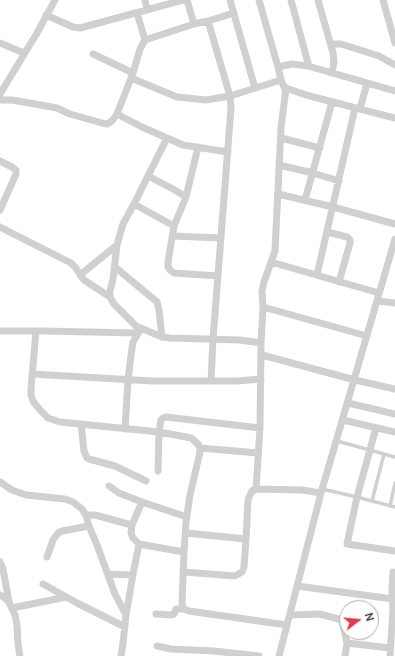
<!DOCTYPE html>
<style>
body{margin:0}
#map{position:relative;width:395px;height:656px;overflow:hidden;background:#fff;font-family:Manrope,sans-serif}
canvas{display:block}
.north{position:absolute;left:339px;top:600px;width:40px;height:40px;box-sizing:border-box;background:#fff;border:1px solid #adadad;border-radius:50%;rotate:74deg;font-size:11px;font-weight:700;line-height:16px;text-align:center;color:#333}
.north::after{content:'';display:block;margin:auto;width:14px;height:18px;background:#e63946;clip-path:polygon(50% 0,100% 100%,50% 72%,0 100%)}
</style>
<div id="map">
<canvas width="395" height="656"></canvas>
<div class="north">N</div>
</div>
<script>
const ctx = document.querySelector('canvas').getContext('2d');
ctx.lineJoin = 'round';
const toPath = rows => new Path2D(rows.map(r => 'M' + r).join(''));
function strokePath(path, color, width, dash) { ctx.strokeStyle = color; ctx.lineWidth = width; ctx.lineCap = dash ? 'butt' : 'round'; ctx.setLineDash(dash || []); ctx.stroke(path); }
strokePath(toPath([
 [337,441,395,457],
 [322,489,357,497,395,507],
 [372,501,384,454],
 [390,506,395,483]
]), '#d0d0d0', 3.5);
strokePath(toPath([
 [145,0,147,10],
 [187,0,194,24],
 [230,0,255,88],
 [259,0,278,67,281,80,284,87,286,88,306,95,395,118],
 [291,0,308,63,308,66],
 [318,0,333,53,334,62,332,73],
 [383,0,395,43],
 [137,13,145,40],
 [46,15,73,27,80,28,183,0],
 [208,21,234,13],
 [0,43,24,53],
 [331,44,341,44,379,56,395,65],
 [93,54,133,73],
 [278,67,292,64,308,66,395,91],
 [131,78,177,97,206,100,230,96,281,80],
 [0,94,37,33,55,0],
 [0,100,12,100,46,106,57,108,70,114,102,123,107,124,112,121,117,114,133,73,140,49,145,40,194,24,208,21,230,96,231,108,213,339,211,381],
 [360,109,367,83],
 [117,114,142,127,183,145,228,152],
 [167,138,134,204,123,224,117,245,113,279,110,291,110,297,114,304,136,326,162,337,170,338,240,340,261,343,260,428,256,489],
 [281,138,320,148],
 [198,147,186,197,174,226,168,262,168,267,170,270,174,273,218,276],
 [0,161,12,167,16,170,16,174,0,210],
 [279,165,313,173,339,181],
 [148,176,173,189,186,197],
 [278,194,333,207,395,224],
 [305,200,332,102],
 [134,204,174,226],
 [0,227,71,263,75,267,84,280,110,297],
 [327,232,347,237,350,240,350,243,339,282],
 [173,236,221,238],
 [271,262,379,293],
 [115,267,157,302,159,310,162,337],
 [80,275,117,245],
 [317,275,355,108],
 [377,301,395,303],
 [263,307,367,336],
 [0,331,43,331,137,333],
 [36,331,31,389,31,395,33,401,40,410,48,418,60,422,159,432,181,436,191,438,198,444,200,448,200,452,190,495,186,522,184,552,182,604,184,609,189,611,287,625],
 [261,343,263,307,262,291,264,282,275,251,281,128,286,88],
 [262,355,355,380,395,389],
 [32,374,152,381,237,381,261,379],
 [348,403,395,414],
 [343,420,395,432],
 [81,424,84,451,87,458,89,459,115,466,146,481],
 [376,428,357,497,347,544,395,551],
 [125,429,128,380,131,355,133,342,140,330],
 [200,448,258,453],
 [158,471,159,432,161,420,163,418,166,417,260,428],
 [0,482,12,490,26,495,65,499,73,502,82,509,86,515,89,526,97,545,115,594,126,615],
 [109,486,119,493,142,502,187,517],
 [142,502,132,525,131,533,133,538,139,544,184,552],
 [86,515,95,515,132,525],
 [186,533,246,539],
 [47,557,53,540,58,533,62,531,89,526],
 [0,562,3,569,9,602],
 [184,572,235,576,242,572,244,567,246,539,248,500,250,495,252,491,256,489,302,490,321,493],
 [108,574,133,575],
 [43,584,77,603,125,627],
 [297,586,393,599],
 [0,595,5,598,9,602,15,615,17,625,18,644,20,656],
 [12,608,66,597],
 [156,614,170,615,174,614,176,609,184,609],
 [290,615,320,614,342,620,347,643,345,656],
 [347,643,390,648],
 [157,646,171,649,214,651,259,656],
 [121,656,123,643,126,615,134,569,139,544],
 [279,656,321,493,395,239],
 [390,656,393,609,392,591,393,572]
]), '#d0d0d0', 7);
</script>
